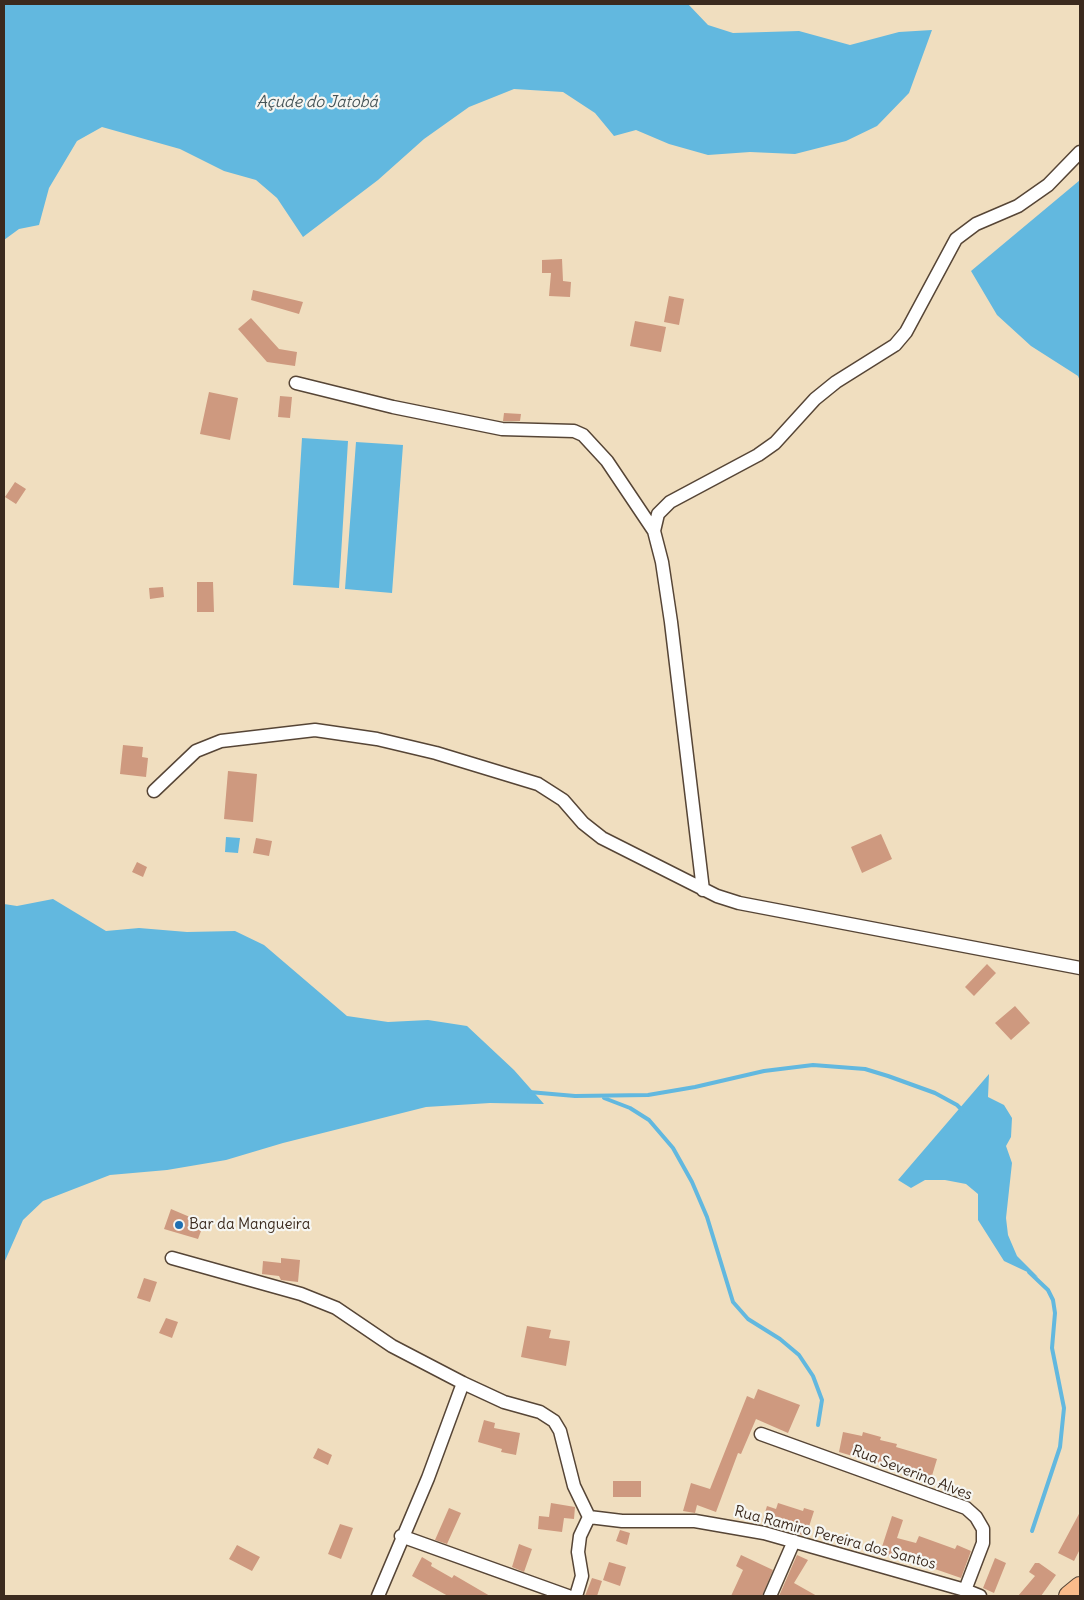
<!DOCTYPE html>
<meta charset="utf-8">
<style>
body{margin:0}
#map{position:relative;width:1084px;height:1600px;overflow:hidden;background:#f0debf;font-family:Delius,sans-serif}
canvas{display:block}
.frame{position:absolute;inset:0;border:5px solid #3b2a1e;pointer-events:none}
</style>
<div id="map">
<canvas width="1084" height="1600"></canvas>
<div class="frame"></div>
</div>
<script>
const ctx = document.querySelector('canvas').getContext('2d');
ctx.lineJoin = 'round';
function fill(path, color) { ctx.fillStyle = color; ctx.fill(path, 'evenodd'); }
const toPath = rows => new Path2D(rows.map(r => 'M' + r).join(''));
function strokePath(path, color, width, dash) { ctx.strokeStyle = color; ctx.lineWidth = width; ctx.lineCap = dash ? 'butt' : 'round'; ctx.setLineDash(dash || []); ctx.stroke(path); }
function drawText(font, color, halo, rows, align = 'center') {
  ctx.font = font + ' Delius,sans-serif'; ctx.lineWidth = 4.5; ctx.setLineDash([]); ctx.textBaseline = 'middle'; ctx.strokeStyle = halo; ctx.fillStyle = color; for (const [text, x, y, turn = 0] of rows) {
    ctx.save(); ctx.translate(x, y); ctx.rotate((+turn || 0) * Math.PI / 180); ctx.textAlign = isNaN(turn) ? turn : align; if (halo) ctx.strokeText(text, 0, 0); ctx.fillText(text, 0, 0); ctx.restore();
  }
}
fill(toPath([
 [4,4,688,4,708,25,733,33,799,31,850,45,899,32,932,30,909,93,877,126,846,141,795,154,750,152,708,155,669,144,636,130,614,136,595,113,563,92,514,89,469,107,424,139,378,180,303,237,277,198,256,180,224,171,180,149,102,127,77,141,49,188,39,225,19,229,4,240],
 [1080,180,1080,381,1078,376,1031,346,997,315,971,271],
 [302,438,348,441,339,588,293,585],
 [356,442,403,445,392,593,345,589],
 [226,837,240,838,238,853,225,852],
 [53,899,106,931,139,928,187,932,235,931,264,945,347,1016,388,1022,428,1020,467,1026,514,1070,544,1104,490,1103,426,1107,283,1143,226,1160,167,1170,110,1175,43,1201,23,1220,4,1263,4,904,17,906],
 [989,1074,988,1097,1004,1105,1012,1118,1011,1137,1006,1146,1012,1163,1006,1218,1008,1235,1017,1256,1038,1277,1004,1261,978,1220,978,1194,966,1184,945,1180,925,1180,911,1188,898,1180]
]), '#62b8df');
strokePath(toPath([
 [529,1092,575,1096,648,1095,695,1087,764,1071,813,1065,865,1069,888,1076,935,1093,957,1105,962,1110],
 [604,1098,630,1108,649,1120,673,1148,692,1182,707,1217,733,1302,748,1319,780,1339,799,1355,813,1376,822,1400,818,1425],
 [1029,1272,1048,1290,1053,1300,1055,1313,1052,1348,1064,1408,1060,1447,1032,1531]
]), '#62b8df', 4);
fill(toPath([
 [562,259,563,281,571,282,570,297,549,296,551,273,542,273,542,260],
 [253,290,303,302,299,314,251,300],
 [669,296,684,299,679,325,664,322],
 [251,318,279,349,297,352,295,366,267,362,238,329],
 [635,321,666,327,661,352,630,346],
 [209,392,238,398,230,440,200,434],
 [280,396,292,397,290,418,278,417],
 [504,413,521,414,520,421,503,421],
 [15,482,26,489,16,504,5,497],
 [197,582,213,582,214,612,197,612],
 [163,587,164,597,150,599,149,588],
 [123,745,143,747,142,757,148,758,146,777,120,774],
 [228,771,257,774,253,822,224,819],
 [881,834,892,859,862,873,851,847],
 [256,838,272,841,269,856,253,853],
 [137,862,147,867,143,877,132,872],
 [987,964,996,973,974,996,965,987],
 [1015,1006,1030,1023,1011,1040,995,1023],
 [171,1209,204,1223,198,1239,164,1229],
 [281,1258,300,1260,298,1282,281,1280,279,1276,262,1274,263,1261,281,1263],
 [144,1278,157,1282,150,1302,137,1298],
 [166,1318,178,1322,172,1338,159,1333],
 [527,1326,551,1330,549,1338,570,1341,566,1366,521,1357],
 [758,1389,800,1405,788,1433,756,1419,741,1454,738,1453,716,1512,697,1505,695,1513,683,1511,691,1483,710,1489,747,1396,754,1399],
 [484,1420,495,1423,494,1428,520,1433,516,1455,501,1452,502,1449,478,1442],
 [843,1432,862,1436,863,1432,881,1437,880,1440,897,1444,896,1447,937,1459,931,1479,839,1452],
 [318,1448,332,1455,328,1465,313,1458],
 [613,1481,641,1481,641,1497,613,1497],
 [551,1503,575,1507,574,1519,564,1518,562,1532,538,1529,539,1516,549,1517],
 [778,1503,803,1511,804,1508,814,1511,806,1536,762,1522,767,1506,776,1509],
 [449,1508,461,1513,447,1544,435,1540],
 [1080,1512,1080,1549,1074,1561,1058,1553],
 [892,1516,903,1520,897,1538,916,1543,919,1536,955,1549,957,1545,971,1551,961,1578,909,1560,909,1562,880,1553],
 [340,1524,353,1528,341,1559,328,1554],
 [620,1530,630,1533,627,1545,616,1541],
 [519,1544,532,1549,524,1572,512,1567],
 [237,1545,260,1557,252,1571,229,1559],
 [741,1555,773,1570,762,1596,731,1596,743,1570,736,1566],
 [797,1555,808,1560,794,1583,817,1596,779,1596],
 [422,1557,432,1563,431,1566,452,1578,454,1575,490,1596,448,1596,412,1576],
 [995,1558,1006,1563,994,1593,983,1588],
 [609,1562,626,1567,620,1586,603,1580],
 [1035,1563,1039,1563,1056,1575,1041,1596,1018,1596,1035,1576,1029,1572],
 [592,1578,602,1581,597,1596,585,1596]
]), '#ce997f');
const minor = toPath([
 [296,383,393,407,502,429,574,431,583,435,607,461,654,531,662,562,671,622,703,890],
 [654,531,658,514,670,502,758,455,775,443,815,399,836,382,895,345,906,332,956,239,976,224,1018,206,1048,185,1080,152],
 [154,791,196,751,221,741,315,730,377,739,436,753,538,784,563,800,583,823,602,838,717,896,739,903,1080,968],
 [172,1258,301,1294,336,1308,392,1346,463,1383,504,1402,540,1412,554,1421,560,1431,574,1486,589,1517],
 [761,1434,966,1508,976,1517,983,1529,983,1543,965,1590],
 [589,1517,622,1521,695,1521,764,1533,965,1590,980,1596],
 [401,1536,568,1596],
 [378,1596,428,1478,463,1383],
 [576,1596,582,1576,578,1552,580,1536,589,1517],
 [770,1596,794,1541]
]);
const primary = toPath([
 [1069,1596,1080,1587]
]);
strokePath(minor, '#564536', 15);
strokePath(primary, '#564536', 22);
strokePath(minor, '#fff', 12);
strokePath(primary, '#fabc8b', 20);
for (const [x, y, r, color] of [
 [179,1225,5,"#1f6fb2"]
]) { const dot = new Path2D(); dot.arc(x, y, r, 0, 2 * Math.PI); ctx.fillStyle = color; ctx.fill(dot); strokePath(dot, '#f6f6f2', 2); }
drawText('15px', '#3b2a1e', '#f6f6f2', [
 ["Bar da Mangueira",189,1225]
], 'left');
drawText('15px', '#3b2a1e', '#f6f6f2', [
 ["Rua Severino Alves",912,1473,21],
 ["Rua Ramiro Pereira dos Santos",835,1538,15]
]);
drawText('italic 16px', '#475558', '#f6f6f2', [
 ["Açude do Jatobá",317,102]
]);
</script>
